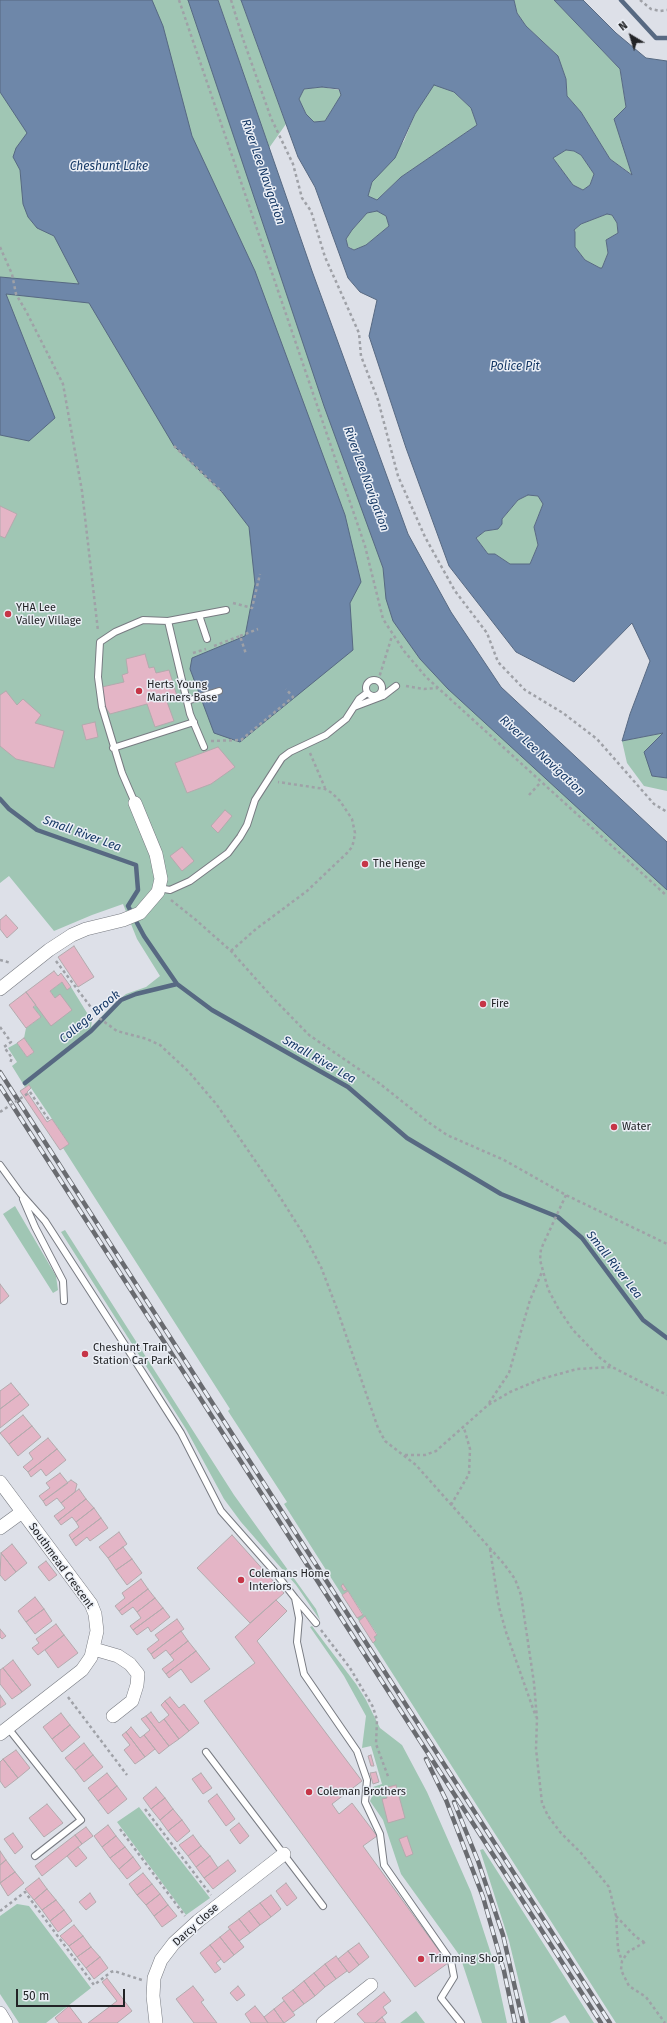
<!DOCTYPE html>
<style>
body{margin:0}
#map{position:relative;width:667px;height:2023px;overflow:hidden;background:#dde0e8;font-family:"Fira Sans",sans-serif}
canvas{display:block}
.north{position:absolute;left:611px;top:16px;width:40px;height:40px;-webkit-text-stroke:3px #eaeef5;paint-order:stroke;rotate:322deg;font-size:11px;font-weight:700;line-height:16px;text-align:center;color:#222326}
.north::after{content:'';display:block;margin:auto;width:14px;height:18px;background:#222326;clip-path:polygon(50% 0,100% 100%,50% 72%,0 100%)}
.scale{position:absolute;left:16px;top:1989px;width:109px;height:18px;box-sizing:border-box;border:2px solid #222326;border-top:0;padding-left:5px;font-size:12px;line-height:14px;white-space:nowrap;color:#222326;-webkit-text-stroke:3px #eaeef5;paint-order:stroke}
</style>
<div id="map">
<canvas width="667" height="2023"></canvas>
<div class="north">N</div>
<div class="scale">50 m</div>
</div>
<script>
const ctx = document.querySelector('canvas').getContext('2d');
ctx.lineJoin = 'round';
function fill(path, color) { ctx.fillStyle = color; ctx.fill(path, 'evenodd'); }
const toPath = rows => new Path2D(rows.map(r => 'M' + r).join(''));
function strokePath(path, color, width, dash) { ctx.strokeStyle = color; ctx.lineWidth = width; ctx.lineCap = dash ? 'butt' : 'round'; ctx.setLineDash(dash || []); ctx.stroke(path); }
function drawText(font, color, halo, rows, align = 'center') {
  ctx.font = font + ' "Fira Sans",sans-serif'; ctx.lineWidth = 3; ctx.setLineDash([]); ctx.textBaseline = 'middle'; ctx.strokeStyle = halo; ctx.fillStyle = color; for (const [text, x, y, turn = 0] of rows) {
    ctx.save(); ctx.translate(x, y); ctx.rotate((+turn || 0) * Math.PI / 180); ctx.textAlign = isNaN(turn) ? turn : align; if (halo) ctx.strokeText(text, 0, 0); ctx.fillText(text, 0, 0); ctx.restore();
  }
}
fill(toPath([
 [0,0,192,0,419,643,667,882,667,2023,616,2023,373,1643,376,1640,374,1637,377,1634,365,1616,359,1621,357,1618,363,1614,348,1591,342,1595,284,1504,287,1502,228,1411,230,1409,63,1148,69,1144,29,1085,25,1087,12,1066,17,1062,8,1048,17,1043,27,1057,34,1052,24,1038,26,1028,41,1017,33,1007,55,998,50,991,62,982,71,987,92,1021,91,1027,116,1002,126,994,146,987,160,976,137,939,123,904,92,915,54,931,9,876,0,883],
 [218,0,241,0,286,124,269,148],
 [514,0,554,0,620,69,626,107,614,119,633,175,610,159,581,112,567,96,566,79,558,56,526,26,517,13],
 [434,84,454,92,471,108,477,125,401,177,377,200,367,196,372,182,404,141,415,114],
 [322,87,339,90,341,95,325,121,314,122,306,114,299,99,304,89],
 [566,150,574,151,581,155,594,174,590,185,583,190,573,185,553,158],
 [377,210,386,216,389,226,366,245,354,250,348,246,346,239,352,230,367,213],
 [607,214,612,215,617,223,618,233,606,240,608,253,602,268,600,268,585,260,575,247,575,232,574,230,581,224],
 [528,495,538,496,543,504,534,527,538,545,530,564,510,564,495,554,488,554,476,538,485,531,498,529,502,519,518,500],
 [663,733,652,776,667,778,667,791,644,786,627,763,622,741],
 [15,1206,56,1276,58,1290,53,1293,3,1214],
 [65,1230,234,1495,316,1609,320,1620,296,1585,241,1522,224,1499,186,1429,61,1232],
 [312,1626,356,1684,366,1700,380,1728,402,1745,427,1792,471,1892,494,1963,507,2023,482,2023,460,1956,401,1874,383,1820,370,1801,374,1792,373,1787,382,1784,371,1746,362,1748,366,1716,344,1676,310,1627],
 [139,1807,210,1898,186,1915,117,1822],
 [483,1849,513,1896,594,2023,570,2023,565,2015,550,2023,529,2023,509,1941,480,1850],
 [17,1904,29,1906,91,1988,46,2023,19,2023,0,1994,0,1916],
 [416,2011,425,2023,400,2023]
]), '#a0c6b4');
const water = toPath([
 [0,0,152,0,163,26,192,136,255,271,345,515,361,582,350,603,353,650,240,742,214,733,190,669,192,658,245,636,255,584,249,527,222,492,174,446,89,303,6,294,55,418,29,441,0,435,0,277,79,284,54,236,37,228,28,217,23,204,20,170,13,157,16,148,27,133,0,92,0,0],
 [188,0,218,0,312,271,408,534,451,612,501,687,667,842,667,890,448,689,420,659,393,621,386,599,383,568,324,406,188,0],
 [241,0,514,0,517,13,526,26,558,56,566,79,567,96,581,112,610,159,632,175,614,119,626,107,620,69,554,0,583,0,616,33,646,58,667,61,667,778,652,776,644,752,663,733,622,741,630,714,650,661,632,623,574,682,516,652,449,566,406,448,369,336,377,300,360,292,348,278,315,187,298,157,241,0],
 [434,85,454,92,471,108,477,125,401,177,377,200,368,196,372,182,395,158,415,114,434,85],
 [322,87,339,89,341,95,325,121,314,122,306,114,299,99,304,89,322,87],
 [566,150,574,151,581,155,594,174,590,185,583,190,573,185,553,158,566,150],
 [377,211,386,216,389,226,366,245,354,250,348,247,346,239,352,230,367,213,377,211],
 [607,214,612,215,617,223,618,233,606,240,608,253,602,268,600,268,585,260,575,247,575,232,574,230,581,224,607,214],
 [528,495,538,496,543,504,534,527,538,545,530,564,510,564,495,554,488,554,476,538,485,531,498,529,502,524,502,519,518,500,528,495]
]);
fill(water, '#6e87a9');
strokePath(water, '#576982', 1);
strokePath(toPath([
 [621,0,656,38,667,38],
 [0,799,9,809,37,830,136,865,138,890,128,906,144,936,177,984,212,1010,348,1087,407,1138,501,1194,558,1217,582,1238,643,1320,667,1338],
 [25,1083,91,1031,121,1000,136,994,177,984]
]), '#576982', 4.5);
const building = toPath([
 [0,506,17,514,5,538,0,536,0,506],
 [145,654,149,668,154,667,156,673,169,670,177,696,166,699,174,721,155,727,147,704,110,714,104,705,102,687,124,682,122,675,128,673,126,659,145,654],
 [6,691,17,705,23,699,41,715,35,723,64,731,54,768,16,759,0,746,0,695,6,691],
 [95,722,98,737,86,740,82,725,95,722],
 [218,747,235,767,211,784,187,793,175,763,218,747],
 [225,810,232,816,218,833,211,826,225,810],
 [182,847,194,861,182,871,170,856,182,847],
 [6,915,18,928,7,938,0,929,0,920,6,915],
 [74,946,94,977,78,987,58,957,74,946],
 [54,971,58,976,61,973,71,987,67,990,62,982,50,991,55,998,60,994,72,1010,51,1026,26,992,54,971],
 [26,992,36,1005,33,1007,41,1017,26,1028,9,1005,26,992],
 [24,1038,34,1052,27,1057,17,1043,24,1038],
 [29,1085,31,1088,27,1092,47,1122,52,1119,69,1144,60,1150,20,1091,29,1085],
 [0,1284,9,1296,0,1304,0,1284],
 [11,1383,20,1394,0,1409,0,1391,11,1383],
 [20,1394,29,1405,0,1428,0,1409,20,1394],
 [23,1415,32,1426,9,1444,0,1433,23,1415],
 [32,1426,41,1437,18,1456,9,1444,32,1426],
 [48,1438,57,1449,28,1472,23,1467,33,1459,29,1453,48,1438],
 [57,1449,66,1460,46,1476,41,1469,31,1477,28,1472,57,1449],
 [60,1473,68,1483,43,1501,39,1496,50,1488,46,1483,60,1473],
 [71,1480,77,1484,75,1492,61,1503,57,1498,46,1506,43,1501,71,1480],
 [79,1489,86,1499,58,1521,54,1516,65,1508,61,1503,79,1489],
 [86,1499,94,1508,76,1522,72,1517,61,1525,58,1521,86,1499],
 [94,1508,101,1518,72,1540,69,1535,79,1527,76,1522,94,1508],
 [101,1518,108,1528,90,1541,87,1537,76,1546,72,1540,101,1518],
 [119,1532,127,1544,108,1558,99,1547,119,1532],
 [232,1535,284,1593,250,1623,197,1568,232,1535],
 [12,1544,27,1563,16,1572,1,1553,12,1544],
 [123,1547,132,1559,116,1570,108,1558,123,1547],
 [1,1553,16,1572,5,1581,0,1575,1,1553],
 [132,1559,142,1573,127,1585,116,1570,132,1559],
 [46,1561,57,1575,49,1581,38,1567,46,1561],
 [141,1579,148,1589,119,1611,115,1606,125,1598,122,1593,141,1579],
 [343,1584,347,1590,344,1591,341,1586,343,1584],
 [148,1589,155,1598,137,1612,133,1607,122,1615,119,1611,148,1589],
 [348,1591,363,1615,357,1618,342,1595,348,1591],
 [35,1597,44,1609,26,1622,18,1611,35,1597],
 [155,1598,163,1608,133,1630,130,1626,141,1618,137,1612,155,1598],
 [276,1600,287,1611,257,1641,362,1781,332,1804,339,1814,352,1803,377,1836,363,1846,448,1963,415,1987,204,1701,255,1663,235,1637,276,1600],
 [163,1608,170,1617,151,1632,148,1627,137,1635,133,1630,163,1608],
 [44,1609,52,1621,35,1634,26,1622,44,1609],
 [365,1616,377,1635,374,1637,376,1640,373,1643,359,1621,365,1616],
 [177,1619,184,1629,151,1654,147,1649,159,1640,155,1635,177,1619],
 [56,1624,64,1635,38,1655,32,1648,39,1643,36,1639,56,1624],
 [0,1629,6,1636,2,1639,0,1637,0,1629],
 [181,1631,188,1641,170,1655,166,1650,154,1659,151,1654,181,1631],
 [64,1635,78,1653,58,1668,45,1650,64,1635],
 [188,1641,196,1651,166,1674,162,1669,174,1660,170,1655,188,1641],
 [196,1651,210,1669,191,1683,181,1669,169,1678,166,1674,196,1651],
 [13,1660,31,1685,22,1692,3,1668,13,1660],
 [3,1668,22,1692,12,1699,0,1684,0,1670,3,1668],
 [0,1695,6,1704,0,1708,0,1695],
 [170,1697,179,1708,184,1704,199,1723,189,1731,165,1701,170,1697],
 [165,1701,189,1731,179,1739,164,1719,169,1715,161,1705,165,1701],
 [151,1712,159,1723,164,1719,179,1739,169,1746,146,1716,151,1712],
 [61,1713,70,1725,52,1739,43,1727,61,1713],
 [146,1716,169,1746,159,1754,144,1735,150,1730,141,1719,146,1716],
 [70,1725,80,1737,62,1752,52,1739,70,1725],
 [131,1727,140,1738,144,1735,155,1749,145,1757,126,1732,131,1727],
 [126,1732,145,1757,135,1764,124,1750,130,1745,122,1735,126,1732],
 [84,1743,93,1755,75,1770,65,1758,84,1743],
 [16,1750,30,1768,18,1778,3,1759,16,1750],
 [93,1755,103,1767,84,1782,75,1770,93,1755],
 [371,1755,374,1766,371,1766,368,1756,371,1755],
 [3,1759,18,1778,5,1788,0,1781,0,1762,3,1759],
 [376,1772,379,1782,373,1784,370,1773,376,1772],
 [107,1773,117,1786,98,1801,88,1788,107,1773],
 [201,1773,212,1788,203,1794,192,1779,201,1773],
 [396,1785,405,1818,388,1823,382,1799,387,1798,384,1788,396,1785],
 [117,1786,127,1799,108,1814,98,1801,117,1786],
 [156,1787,165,1798,151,1809,143,1798,156,1787],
 [217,1794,235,1819,226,1826,208,1801,217,1794],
 [165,1798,173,1809,160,1820,151,1809,165,1798],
 [47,1804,63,1823,44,1837,29,1818,47,1804],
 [173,1809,182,1820,168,1831,160,1820,173,1809],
 [182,1820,190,1831,177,1842,168,1831,182,1820],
 [239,1823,249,1836,240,1844,230,1830,239,1823],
 [108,1825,116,1836,102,1847,94,1836,108,1825],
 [86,1827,93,1836,82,1844,75,1835,86,1827],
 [13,1833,23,1847,15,1854,4,1839,13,1833],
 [75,1835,82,1844,42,1876,35,1866,75,1835],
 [193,1835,201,1846,188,1856,179,1845,193,1835],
 [116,1836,125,1847,110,1858,102,1847,116,1836],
 [407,1836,413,1854,406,1857,399,1839,407,1836],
 [201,1846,210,1856,196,1867,188,1856,201,1846],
 [78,1847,87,1858,76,1867,67,1856,78,1847],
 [125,1847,133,1857,119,1869,110,1858,125,1847],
 [0,1851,6,1860,0,1865,0,1851],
 [210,1856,218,1868,204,1878,196,1867,210,1856],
 [133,1857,141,1868,127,1879,119,1869,133,1857],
 [6,1860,15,1872,0,1883,0,1865,6,1860],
 [228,1860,236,1871,213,1889,204,1878,228,1860],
 [15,1872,24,1883,8,1896,0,1883,15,1872],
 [143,1873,152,1884,137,1895,129,1884,143,1873],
 [39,1878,47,1889,34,1900,25,1889,39,1878],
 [286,1883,297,1898,287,1906,276,1891,286,1883],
 [152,1884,160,1894,146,1905,137,1895,152,1884],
 [47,1889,56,1900,42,1910,34,1900,47,1889],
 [90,1893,96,1902,86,1910,79,1902,90,1893],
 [160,1894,168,1905,154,1916,146,1905,160,1894],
 [271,1895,281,1909,271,1917,260,1903,271,1895],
 [56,1900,64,1910,50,1921,42,1910,56,1900],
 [260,1903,271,1917,260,1925,249,1911,260,1903],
 [168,1905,177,1916,162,1927,154,1916,168,1905],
 [64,1910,72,1921,58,1932,50,1921,64,1910],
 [249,1911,260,1925,250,1933,239,1919,249,1911],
 [239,1919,250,1933,239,1941,228,1927,239,1919],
 [74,1925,83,1936,69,1946,60,1936,74,1925],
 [230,1929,244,1947,234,1955,220,1937,230,1929],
 [83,1936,91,1947,77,1957,69,1946,83,1936],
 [220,1937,234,1955,224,1963,210,1945,220,1937],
 [359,1943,369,1957,359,1965,348,1951,359,1943],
 [210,1945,221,1959,216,1963,221,1969,215,1973,200,1953,210,1945],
 [91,1947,100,1957,86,1968,77,1957,91,1947],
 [348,1951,359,1965,349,1973,338,1959,348,1951],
 [336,1956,347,1971,336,1979,325,1964,336,1956],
 [100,1957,108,1968,94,1979,86,1968,100,1957],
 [325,1964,336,1979,325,1987,314,1973,325,1964],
 [314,1973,325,1987,315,1996,304,1981,314,1973],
 [107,1978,132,2011,117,2023,88,2023,117,2001,102,1982,107,1978],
 [304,1981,315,1996,304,2004,293,1990,304,1981],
 [193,1986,204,2000,201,2002,217,2023,194,2023,176,1999,193,1986],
 [238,1986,245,1995,237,2001,230,1993,238,1986],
 [293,1990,304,2004,293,2012,282,1998,293,1990],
 [384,1992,391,2001,383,2007,387,2013,375,2023,365,2023,357,2014,384,1992],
 [284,2001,295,2015,284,2023,274,2009,284,2001],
 [69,2006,82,2023,59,2023,55,2018,69,2006],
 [255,2006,264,2017,268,2023,251,2023,245,2014,255,2006],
 [274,2009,284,2023,268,2023,264,2017,274,2009],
 [382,2017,386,2023,375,2023,382,2017]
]);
fill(building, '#e4b5c6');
strokePath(building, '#b3aaad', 1);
const lane = toPath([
 [199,615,207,639],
 [168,621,226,610],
 '366 688a8 8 0 1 1 16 0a8 8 0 1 1-16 0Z',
 [187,701,219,691],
 [354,707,383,696,396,686],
 [113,748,194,722],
 [135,803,122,773,102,707,98,677,100,642,115,632,143,620,168,621,190,714,204,747],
 [159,888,170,890,190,881,228,853,240,837,247,825,255,800,282,758,290,752,326,735,346,719,359,699,367,693],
 [0,1165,21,1194,45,1221,125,1345,181,1433,221,1511,274,1571,295,1598,299,1618,297,1642,304,1674,357,1751,367,1780,365,1802,380,1834,384,1865,451,1961,454,1977,441,1998,461,2023],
 [23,1199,35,1227,63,1281,64,1301],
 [295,1598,316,1623],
 [8,1728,81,1820,35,1856],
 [206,1752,323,1906]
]);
const street = toPath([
 [0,989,49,950,72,935,86,929,123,920,140,913,158,892,161,879,156,854,135,803],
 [0,1482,91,1604,95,1614,97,1631,91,1657,82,1670,0,1734],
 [0,1528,22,1512],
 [94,1649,118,1656,130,1664,138,1674,137,1685,132,1701,113,1716],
 [0,2013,6,2023],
 [156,2023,153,1996,154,1978,161,1960,174,1943,198,1921,284,1854],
 [323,2023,371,1985]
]);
strokePath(lane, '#787b82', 8);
strokePath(street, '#787b82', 14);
strokePath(toPath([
 [179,0,365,546,383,619,404,651,426,677,667,896],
 [231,0,243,39,271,118,293,164,302,198,311,211,325,257,359,333,361,356,378,400,398,476,425,537,455,591,487,633,498,662,525,690,563,713,597,739,654,804,667,812],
 [640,0,651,9,660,11,667,10],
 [0,247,12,274,16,294,27,313,63,384,82,491,98,631],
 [174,446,222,492],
 [233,603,252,608,260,574],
 [240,636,258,629],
 [214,646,240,636,246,654],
 [193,653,206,649],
 [378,681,392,636],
 [406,686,424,689,438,688],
 [211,741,241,740,293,697,286,689],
 [310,753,325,788],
 [529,795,541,782],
 [171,900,196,920,231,951,272,997,309,1035,379,1083,428,1122,447,1135,504,1160,566,1195,667,1244],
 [231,951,256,929,307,891,347,853,352,847,354,840,355,833,352,819,340,801,332,793,325,789,278,782],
 [0,960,11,963],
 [56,961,99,1018,117,1031,147,1039,160,1045,189,1072,217,1105,280,1197,304,1235,321,1267,337,1309,378,1428,385,1441,416,1465,504,1564,515,1579,521,1595,534,1683,537,1719,536,1749,542,1803,548,1816,561,1833,581,1853,609,1887,616,1916,618,1949,622,1961],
 [0,1027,11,1042,4,1047,12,1058,10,1063],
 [30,1092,49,1120],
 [566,1195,541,1249,540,1260,548,1289,558,1308,573,1330,599,1357,612,1367,667,1395],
 [489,1403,509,1373,530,1300,542,1272],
 [405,1455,425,1455,436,1451,488,1405,510,1392,541,1379,577,1369,611,1367],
 [451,1505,469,1474,470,1449,464,1428],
 [490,1549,499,1607,506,1632,536,1717],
 [321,1630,350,1668,373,1707,377,1720,376,1744,389,1779],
 [68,1697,127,1775],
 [145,1809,211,1895],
 [120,1829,185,1916],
 [0,1911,25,1892,94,1985,111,1972,114,1971,142,1980],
 [616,1916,636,1937,644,1942],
 [645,1942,628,1952,622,1961,621,1970,629,1986,646,1997,665,2023]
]), '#9fa1a7', 2.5, [3, 3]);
strokePath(lane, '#fff', 6);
strokePath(street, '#fff', 13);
const rail = toPath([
 [0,1072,610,2023],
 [0,1086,601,2023],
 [426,1759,446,1800,483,1897,504,1971,515,2023],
 [454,1802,478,1861,503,1935,523,2023]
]);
strokePath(rail, '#696b70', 4.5);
strokePath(rail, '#eaeef5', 3, [9]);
strokePath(toPath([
 [0,1112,30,1092]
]), '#9fa1a7', 2.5, [3, 3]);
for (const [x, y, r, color] of [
 [8,614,4,"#c63547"],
 [139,691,4,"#c63547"],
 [365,864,4,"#c63547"],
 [483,1004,4,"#c63547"],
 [614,1127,4,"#c63547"],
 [85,1354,4,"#c63547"],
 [241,1580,4,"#c63547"],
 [309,1792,4,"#c63547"],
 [421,1959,4,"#c63547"]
]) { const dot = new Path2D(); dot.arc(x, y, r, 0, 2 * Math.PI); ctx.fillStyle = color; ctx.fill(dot); strokePath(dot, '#eaeef5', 1.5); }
drawText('11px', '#222326', '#eaeef5', [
 ["YHA Lee",16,608],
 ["Valley Village",16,621],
 ["Herts Young",147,685],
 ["Mariners Base",147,698],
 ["The Henge",373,864],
 ["Fire",491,1004],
 ["Water",622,1127],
 ["Cheshunt Train",93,1348],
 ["Station Car Park",93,1361],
 ["Colemans Home",249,1574],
 ["Interiors",249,1587],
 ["Coleman Brothers",317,1792],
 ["Trimming Shop",429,1959]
], 'left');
drawText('11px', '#222326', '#eaeef5', [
 ["Southmead Crescent",61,1566,54],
 ["Darcy Close",196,1925,-42]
]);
drawText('italic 12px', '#143764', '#eaeef5', [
 ["Cheshunt Lake",109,167],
 ["River Lee Navigation",263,172,71],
 ["Police Pit",515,367],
 ["River Lee Navigation",366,479,70],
 ["River Lee Navigation",542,756,43],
 ["Small River Lea",82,834,20],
 ["College Brook",90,1017,-40],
 ["Small River Lea",319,1060,30],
 ["Small River Lea",614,1265,52]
]);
</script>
